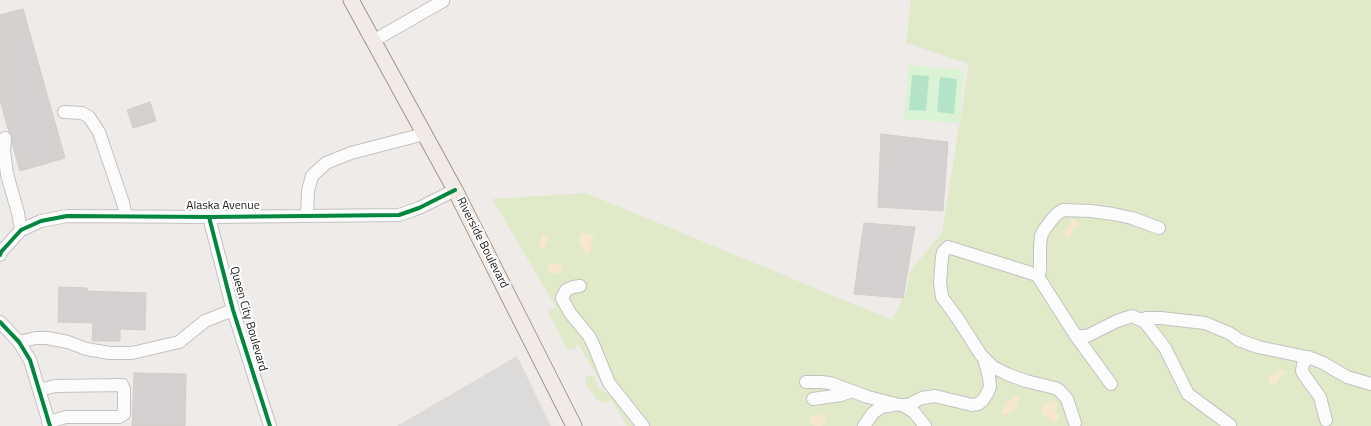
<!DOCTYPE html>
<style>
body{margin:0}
canvas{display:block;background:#eeebe9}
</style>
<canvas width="1371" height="426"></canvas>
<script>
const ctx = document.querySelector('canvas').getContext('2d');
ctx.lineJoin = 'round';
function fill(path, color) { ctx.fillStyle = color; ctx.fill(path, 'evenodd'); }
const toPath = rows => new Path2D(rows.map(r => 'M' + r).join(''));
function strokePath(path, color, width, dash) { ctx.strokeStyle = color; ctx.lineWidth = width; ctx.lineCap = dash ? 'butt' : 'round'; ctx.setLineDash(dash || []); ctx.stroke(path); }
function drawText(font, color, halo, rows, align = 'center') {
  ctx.font = font + ' "Titillium Web",sans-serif'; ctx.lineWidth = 4; ctx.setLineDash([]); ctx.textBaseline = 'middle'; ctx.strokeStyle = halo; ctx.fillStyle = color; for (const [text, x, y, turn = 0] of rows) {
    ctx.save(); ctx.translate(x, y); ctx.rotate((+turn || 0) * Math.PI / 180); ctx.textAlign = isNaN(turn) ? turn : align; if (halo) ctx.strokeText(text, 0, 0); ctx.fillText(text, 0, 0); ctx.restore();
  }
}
fill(toPath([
 [517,356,551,426,397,426]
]), '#dddbda');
fill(toPath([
 [911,0,1371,0,1371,426,627,426,611,399,607,403,600,402,596,399,585,383,585,380,587,376,594,376,599,387,604,391,607,393,578,344,575,348,570,350,567,348,549,314,548,311,556,307,492,199,586,193,892,320,906,292,910,271,942,233,969,64,906,43]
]), '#e0eac8');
fill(toPath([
 [1071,220,1076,220,1079,224,1078,226,1072,230,1071,234,1069,239,1064,235,1064,232,1070,224],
 [542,233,547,237,548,242,545,247,541,250,539,248],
 [582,233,594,236,593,239,590,242,593,247,589,254,587,255,584,253,583,248,579,242,581,234],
 [551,263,561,266,563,270,561,273,557,274,550,271,547,266],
 [1280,369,1284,371,1285,374,1279,377,1275,385,1271,385,1268,378,1268,375,1271,374,1274,377,1276,372],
 [1015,395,1019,398,1016,409,1007,414,1002,415,1002,411,1006,402],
 [1052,400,1055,401,1058,405,1056,408,1053,410,1059,413,1059,417,1056,422,1052,422,1043,415,1041,410,1042,405,1047,404],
 [819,413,822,415,827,422,822,426,815,426,810,422,809,417,816,416]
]), '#f7e7cd');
fill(toPath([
 [909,65,964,70,959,123,904,119]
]), '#daf3d5');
fill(toPath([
 [912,75,929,76,926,111,909,110],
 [940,77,957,79,954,114,937,112]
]), '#b4e4c8');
const building = toPath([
 [23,9,65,158,20,171,12,143,12,135,9,132,0,100,0,15,23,9],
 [150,102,156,121,133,128,127,110,150,102],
 [881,134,948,142,943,211,878,207,881,134],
 [864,223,915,227,903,298,854,294,864,223],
 [59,287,87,288,87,291,146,293,145,330,120,329,120,341,92,341,93,323,58,322,59,287],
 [134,373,186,374,185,426,132,426,134,373]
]);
fill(building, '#d5d1d0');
strokePath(building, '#d1cdca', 1);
const minor = toPath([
 [373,41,443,1,443,0],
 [64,112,82,113,89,117,99,132,123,203,126,216],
 [5,138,4,151,7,174,18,213,21,230],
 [307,216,308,191,312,176,326,163,351,153,424,134],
 [209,217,233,310,270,426],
 [0,255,1,252,21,230,41,221,67,216,209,217,399,215,419,208,455,190],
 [1039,276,1040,269,1040,246,1041,236,1044,230,1053,218,1057,214,1063,210,1091,211,1113,214,1132,218,1159,228],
 [580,286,573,287,566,290,562,298,564,302,570,313,589,336,593,344,609,383,643,426],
 [1141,320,1146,318,1161,318,1205,323,1229,333,1239,340,1258,347,1311,358,1323,363,1347,377,1371,384],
 [0,322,19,342,30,360,50,426],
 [1076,336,1111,384],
 [19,342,36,338,47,338,68,342,86,349,110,353,132,353,179,342,205,321,233,310],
 [1308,357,1303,364,1302,371,1304,375,1320,397,1326,420],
 [806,382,821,382,830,383,868,397,899,405,908,405,922,398,935,396,972,405,978,404,983,400,988,392,990,387,989,377,984,358],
 [39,390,55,386,122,385,124,389,124,414,119,417,66,417,48,422],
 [813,399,841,395,852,391],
 [903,405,914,412,925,426],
 [1075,423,1067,399,1059,390,1055,388,1026,381,1007,374,993,367,981,355,958,319,942,297,940,283,942,257,943,252,948,247,1037,275,1076,336,1087,336,1117,321,1132,316,1145,322,1165,348,1188,394,1230,425],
 [864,426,873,413,881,407,894,405]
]);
const major = toPath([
 [351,0,455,190,574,426]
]);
strokePath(minor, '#c4c2c1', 14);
strokePath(major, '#a59585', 17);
strokePath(minor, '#fcfcfc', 12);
strokePath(major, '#f1eae6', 15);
strokePath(toPath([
 [209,217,233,310,270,426],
 [0,255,1,252,21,230,41,221,67,216,209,217,399,215,419,208,455,190],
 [0,322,19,342,30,360,50,426]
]), '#00873e', 4);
drawText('12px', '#202020', '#fff', [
 ["Alaska Avenue",223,206],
 ["Riverside Boulevard",482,243,63],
 ["Queen City Boulevard",248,319,74]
]);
</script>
